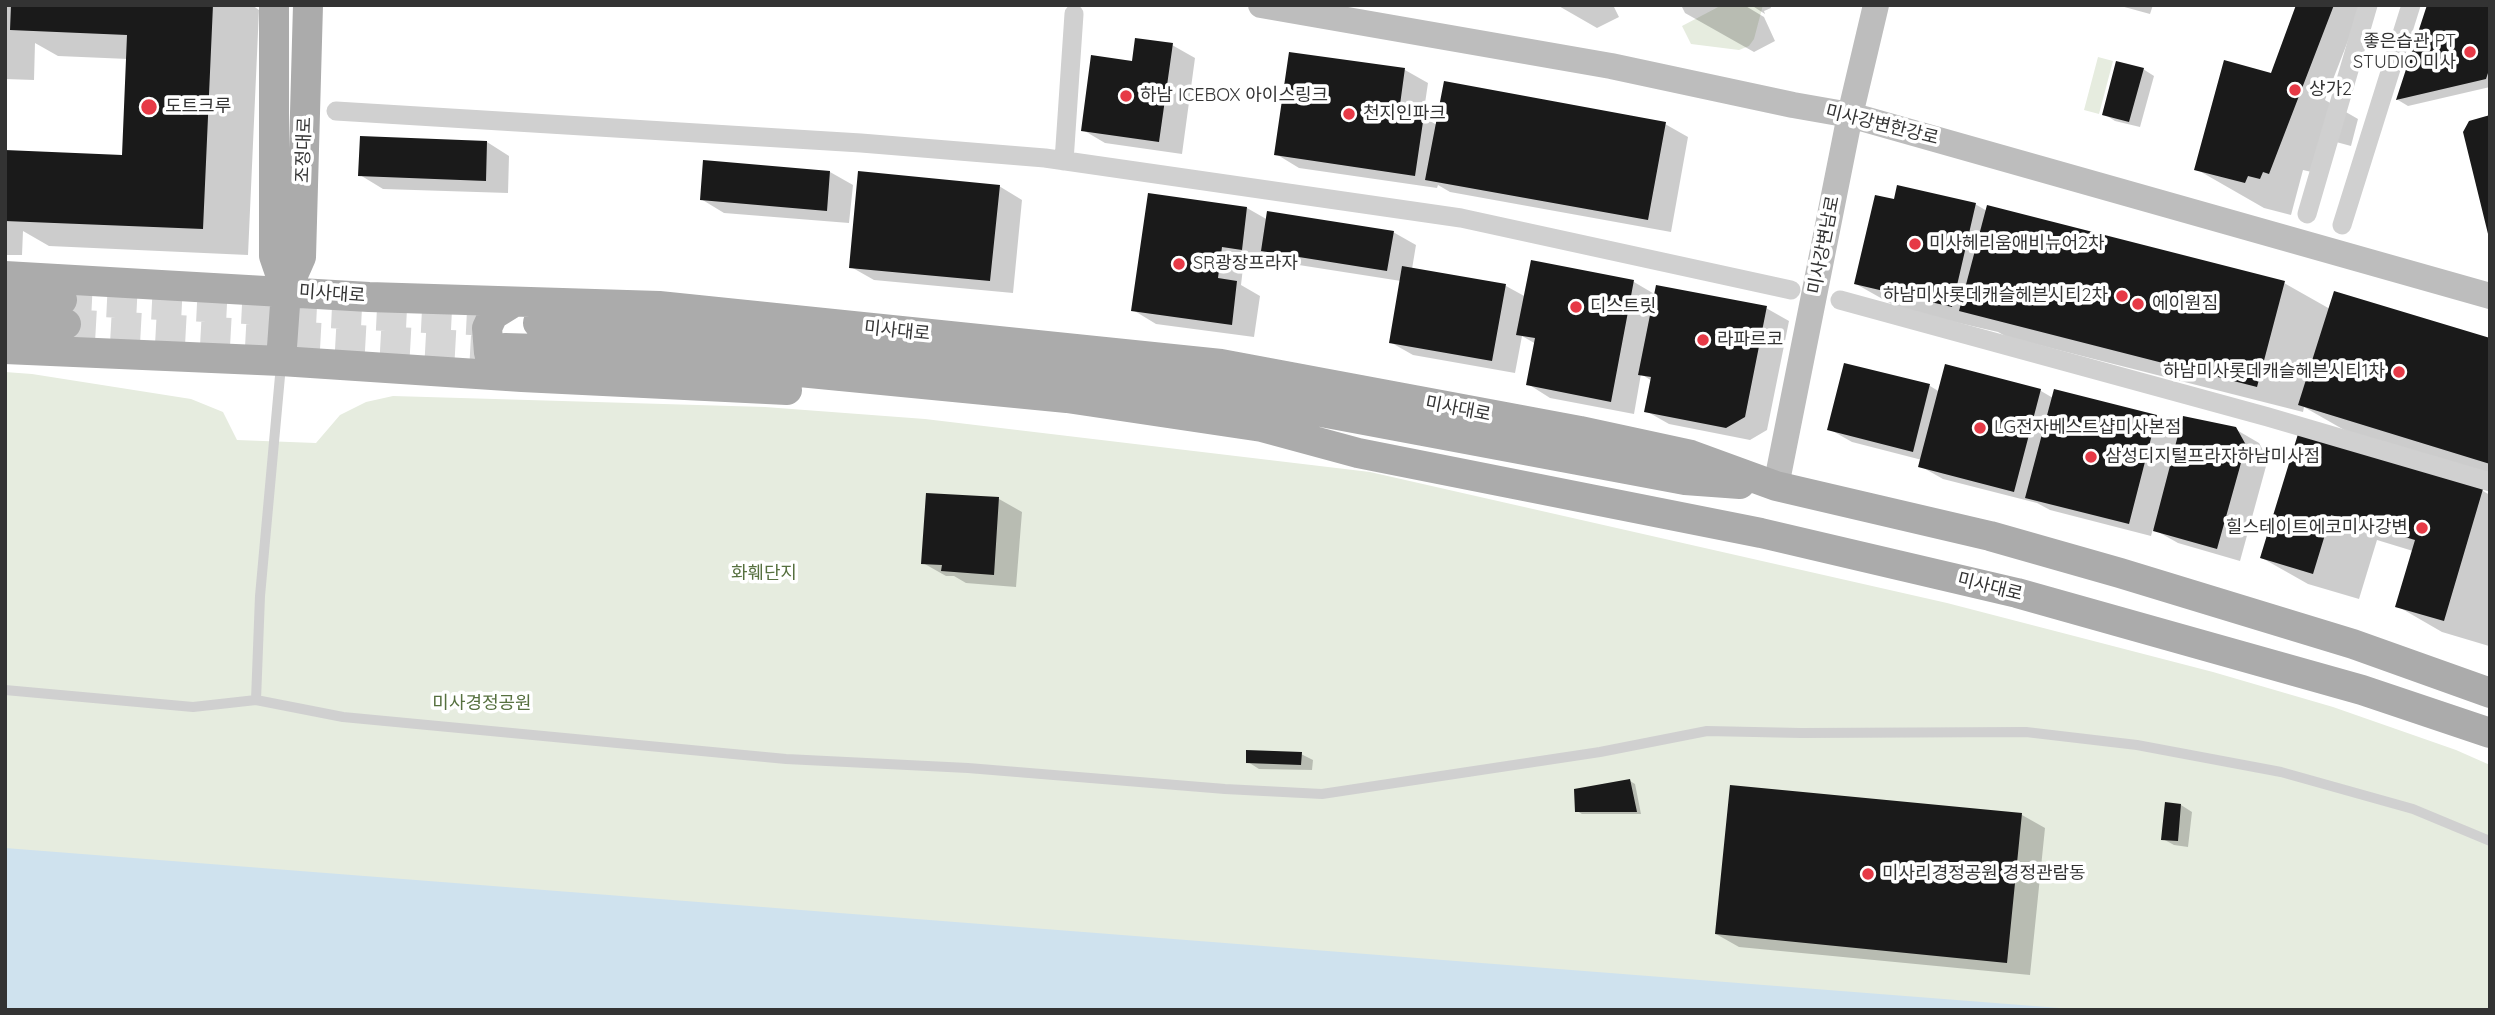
<!DOCTYPE html>
<meta charset="utf-8">
<style>
body{margin:0}
#map{position:relative;width:2495px;height:1015px;overflow:hidden;background:#fff;font-family:Quicksand,sans-serif}
canvas{display:block}
.frame{position:absolute;inset:0;border:7px solid #333;pointer-events:none}
</style>
<div id="map">
<canvas width="2495" height="1015"></canvas>
<div class="frame"></div>
</div>
<script>
const ctx = document.querySelector('canvas').getContext('2d');
ctx.lineJoin = 'round';
function fill(path, color) { ctx.fillStyle = color; ctx.fill(path, 'evenodd'); }
const toPath = rows => new Path2D(rows.map(r => 'M' + r).join(''));
function strokePath(path, color, width, dash) { ctx.strokeStyle = color; ctx.lineWidth = width; ctx.lineCap = dash ? 'butt' : 'round'; ctx.setLineDash(dash || []); ctx.stroke(path); }
function drawText(font, color, halo, rows, align = 'center') {
  ctx.font = font + ' Quicksand,"Noto Sans KR",sans-serif'; ctx.lineWidth = 7; ctx.setLineDash([]); ctx.textBaseline = 'middle'; ctx.strokeStyle = halo; ctx.fillStyle = color; for (const [text, x, y, turn = 0] of rows) {
    ctx.save(); ctx.translate(x, y); ctx.rotate((+turn || 0) * Math.PI / 180); ctx.textAlign = isNaN(turn) ? turn : align; if (halo) ctx.strokeText(text, 0, 0); ctx.fillText(text, 0, 0); ctx.restore();
  }
}
fill(toPath([
 [1722,5,1763,5,1754,39,1749,46,1739,50,1691,44,1682,26],
 [2098,57,2113,61,2099,114,2084,110],
 [5,372,32,374,191,399,223,412,237,440,316,443,340,415,366,402,393,396,765,407,925,419,1370,472,1947,603,2213,672,2333,707,2456,750,2490,765,2490,1010,5,1010]
]), '#e6ecdf');
fill(toPath([
 [5,848,2085,1010,5,1010]
]), '#cfe2ee');
fill(toPath([
 [5,5,252,5,259,10,248,255,49,246,23,231,22,255,5,255,5,166,123,157,128,59,58,56,35,43,34,80,5,79],
 [1557,5,1613,5,1619,17,1597,28],
 [1681,5,1744,5,1764,17,1775,41,1754,52,1685,13],
 [1751,5,1770,5,1771,8,1764,11,1765,14],
 [2117,5,2153,5,2150,14],
 [2298,5,2362,5,2325,100,2358,119,2351,146,2325,139,2316,173,2303,170,2291,215,2264,208,2196,169,2279,77],
 [2490,5,2490,87,2408,106,2398,100],
 [1172,45,1195,58,1182,154,1105,143,1083,130,1134,63],
 [1290,54,1405,70,1428,83,1423,117,1437,125,1665,124,1688,137,1671,232,1450,192,1438,185,1437,188,1299,168,1276,154],
 [2143,69,2154,76,2140,127,2115,121,2104,114],
 [487,142,509,156,508,193,383,189,360,175],
 [830,172,853,185,849,223,724,213,701,199],
 [999,186,1022,200,1013,293,874,280,851,267],
 [1149,195,1247,208,1268,220,1393,232,1416,245,1412,269,1506,286,1526,297,1532,262,1634,282,1656,295,1766,308,1789,321,1767,430,1750,440,1669,424,1646,411,1652,381,1641,374,1634,414,1550,398,1528,384,1536,344,1522,336,1515,373,1413,355,1390,342,1401,281,1286,263,1266,251,1264,262,1244,259,1241,285,1260,296,1254,337,1156,324,1133,310],
 [1895,201,1975,204,1987,211,2284,283,2330,309,2490,340,2490,475,2346,431,2304,407,2303,412,2007,337,1998,332,1902,310,1856,284],
 [1845,365,1930,386,1940,392,1947,366,2041,391,2053,398,2156,417,2181,431,2235,429,2259,443,2268,459,2240,561,2178,543,2153,529,2151,536,2050,510,2037,503,1943,479,1920,466,1922,460,1852,442,1829,429],
 [2299,436,2483,491,2490,495,2489,646,2442,632,2397,606,2413,551,2377,540,2359,599,2308,584,2262,558],
 [928,494,999,499,1022,512,1016,587,966,583,954,576,946,576,923,563],
 [1301,754,1313,760,1312,770,1259,769,1248,762],
 [1630,781,1635,784,1641,814,1582,814,1577,811],
 [1731,787,2022,815,2045,828,2030,975,1739,947,1716,934],
 [2181,805,2192,812,2188,847,2174,845,2163,839]
]), '#0003');
fill(toPath([
 [11,5,213,5,203,229,5,221,5,150,122,155,127,35,10,30],
 [2296,5,2334,5,2269,174,2263,172,2260,179,2248,176,2245,183,2194,170,2224,60,2271,73],
 [2427,5,2490,5,2490,67,2486,79,2396,100],
 [1135,38,1173,43,1159,142,1081,131,1091,55,1132,61],
 [1289,52,1405,68,1399,112,1424,115,1415,176,1274,155],
 [2116,61,2144,68,2129,122,2102,115],
 [1444,81,1666,122,1648,220,1425,180],
 [2490,115,2490,238,2489,238,2463,132,2469,121],
 [360,136,487,141,486,181,358,176],
 [703,160,830,171,827,211,700,200],
 [858,171,1000,185,990,281,849,268],
 [1897,185,1976,203,1952,307,1854,284,1875,195,1894,199],
 [1148,193,1247,207,1242,250,1222,247,1218,278,1237,281,1232,325,1131,311],
 [1987,205,2285,281,2257,387,1959,311],
 [1267,211,1394,231,1387,271,1261,251],
 [1531,260,1634,280,1611,402,1526,385,1535,338,1516,335],
 [1402,266,1506,284,1492,361,1389,343],
 [1656,285,1767,306,1745,417,1726,428,1644,412,1651,377,1638,375],
 [2334,291,2490,338,2490,464,2298,405],
 [1844,363,1930,384,1913,452,1827,430],
 [1945,364,2041,389,2014,492,1918,467],
 [2054,389,2157,415,2129,524,2025,498],
 [2183,416,2236,427,2246,445,2217,549,2153,531],
 [2298,434,2483,489,2444,621,2395,607,2415,540,2331,515,2313,574,2260,558],
 [926,493,999,497,994,575,941,571,942,565,921,564],
 [1246,750,1302,752,1301,765,1246,763],
 [1630,779,1637,812,1575,812,1574,789],
 [1730,785,2022,813,2007,963,1715,934],
 [2165,802,2181,804,2178,841,2161,840]
]), '#1a1a1a');
strokePath(toPath([
 [62,300,510,322],
 [66,324,505,348]
]), '#d6d6d6', 30, [30, 15]);
strokePath(toPath([
 [5,690,193,707,256,700,343,717,786,759,968,768,1225,789,1322,794,1600,752,1707,731,1801,733,2026,732,2137,745,2281,772,2413,809,2490,841],
 [256,700,260,596,281,365]
]), '#d0d0d0', 10);
strokePath(toPath([
 [336,111,861,143,1045,158,1461,218,1791,290],
 [1064,161,1074,14],
 [2307,214,2368,5],
 [2342,225,2411,5],
 [1840,300,2268,417,2490,482]
]), '#d0d0d0', 19);
strokePath(toPath([
 [1261,5,1611,66,1793,105,1850,115,2490,296],
 [1776,486,1850,115,1876,5]
]), '#bdbdbd', 26);
strokePath(toPath([
 [274,5,274,256,286,291],
 [5,276,369,297,659,306,1221,364,1580,431,1691,455,1776,486,1990,536,2120,573,2353,644,2490,693],
 [5,298,62,300],
 [5,322,66,324],
 [538,323,574,324,1063,371,1220,393,1685,480,1740,484],
 [505,348,573,350,1067,398,1262,427,1358,453,1761,533,2017,593,2362,690,2490,733],
 [5,349,281,361,522,377,787,390],
 [281,361,286,291,301,257,308,5],
 [505,368,500,366,489,353,487,328,493,315,514,302]
]), '#ababab', 30);
for (const [x, y, r, color] of [
 [2470,52,7,"#e63946"],
 [2295,90,7,"#e63946"],
 [1126,96,7,"#e63946"],
 [149,107,9,"#e63946"],
 [1349,114,7,"#e63946"],
 [1915,244,7,"#e63946"],
 [1179,264,7,"#e63946"],
 [2122,296,7,"#e63946"],
 [2138,304,7,"#e63946"],
 [1576,307,7,"#e63946"],
 [1703,340,7,"#e63946"],
 [2399,372,7,"#e63946"],
 [1980,428,7,"#e63946"],
 [2091,457,7,"#e63946"],
 [2422,528,7,"#e63946"],
 [1868,874,7,"#e63946"]
]) { const dot = new Path2D(); dot.arc(x, y, r, 0, 2 * Math.PI); ctx.fillStyle = color; ctx.fill(dot); strokePath(dot, '#fff', 2.5); }
drawText('18px', '#333', '#fff', [
 ["좋은습관 PT",2456,42,"right"],
 ["STUDIO 미사",2456,63,"right"],
 ["상가2",2309,90],
 ["하남 ICEBOX 아이스링크",1140,96],
 ["도트크루",165,107],
 ["천지인파크",1363,114],
 ["미사헤리움애비뉴어2차",1929,244],
 ["SR광장프라자",1193,264],
 ["하남미사롯데캐슬헤븐시티2차",2108,296,"right"],
 ["에이원짐",2152,304],
 ["디스트릿",1590,307],
 ["라파르코",1717,340],
 ["하남미사롯데캐슬헤븐시티1차",2385,372,"right"],
 ["LG전자베스트샵미사본점",1994,428],
 ["삼성디지털프라자하남미사점",2105,457],
 ["힐스테이트에코미사강변",2408,528,"right"],
 ["미사리경정공원 경정관람동",1882,874]
], 'left');
drawText('18px', '#333', '#fff', [
 ["미사강변한강로",1882,125,14],
 ["조정대로",304,150,-88],
 ["미사강변남로",1824,245,-79],
 ["미사대로",332,294,4],
 ["미사대로",897,331,6],
 ["미사대로",1458,409,11],
 ["미사대로",1990,587,14]
]);
drawText('18px', '#56703f', '#fff', [
 ["화훼단지",764,574],
 ["미사경정공원",482,704]
]);
</script>
